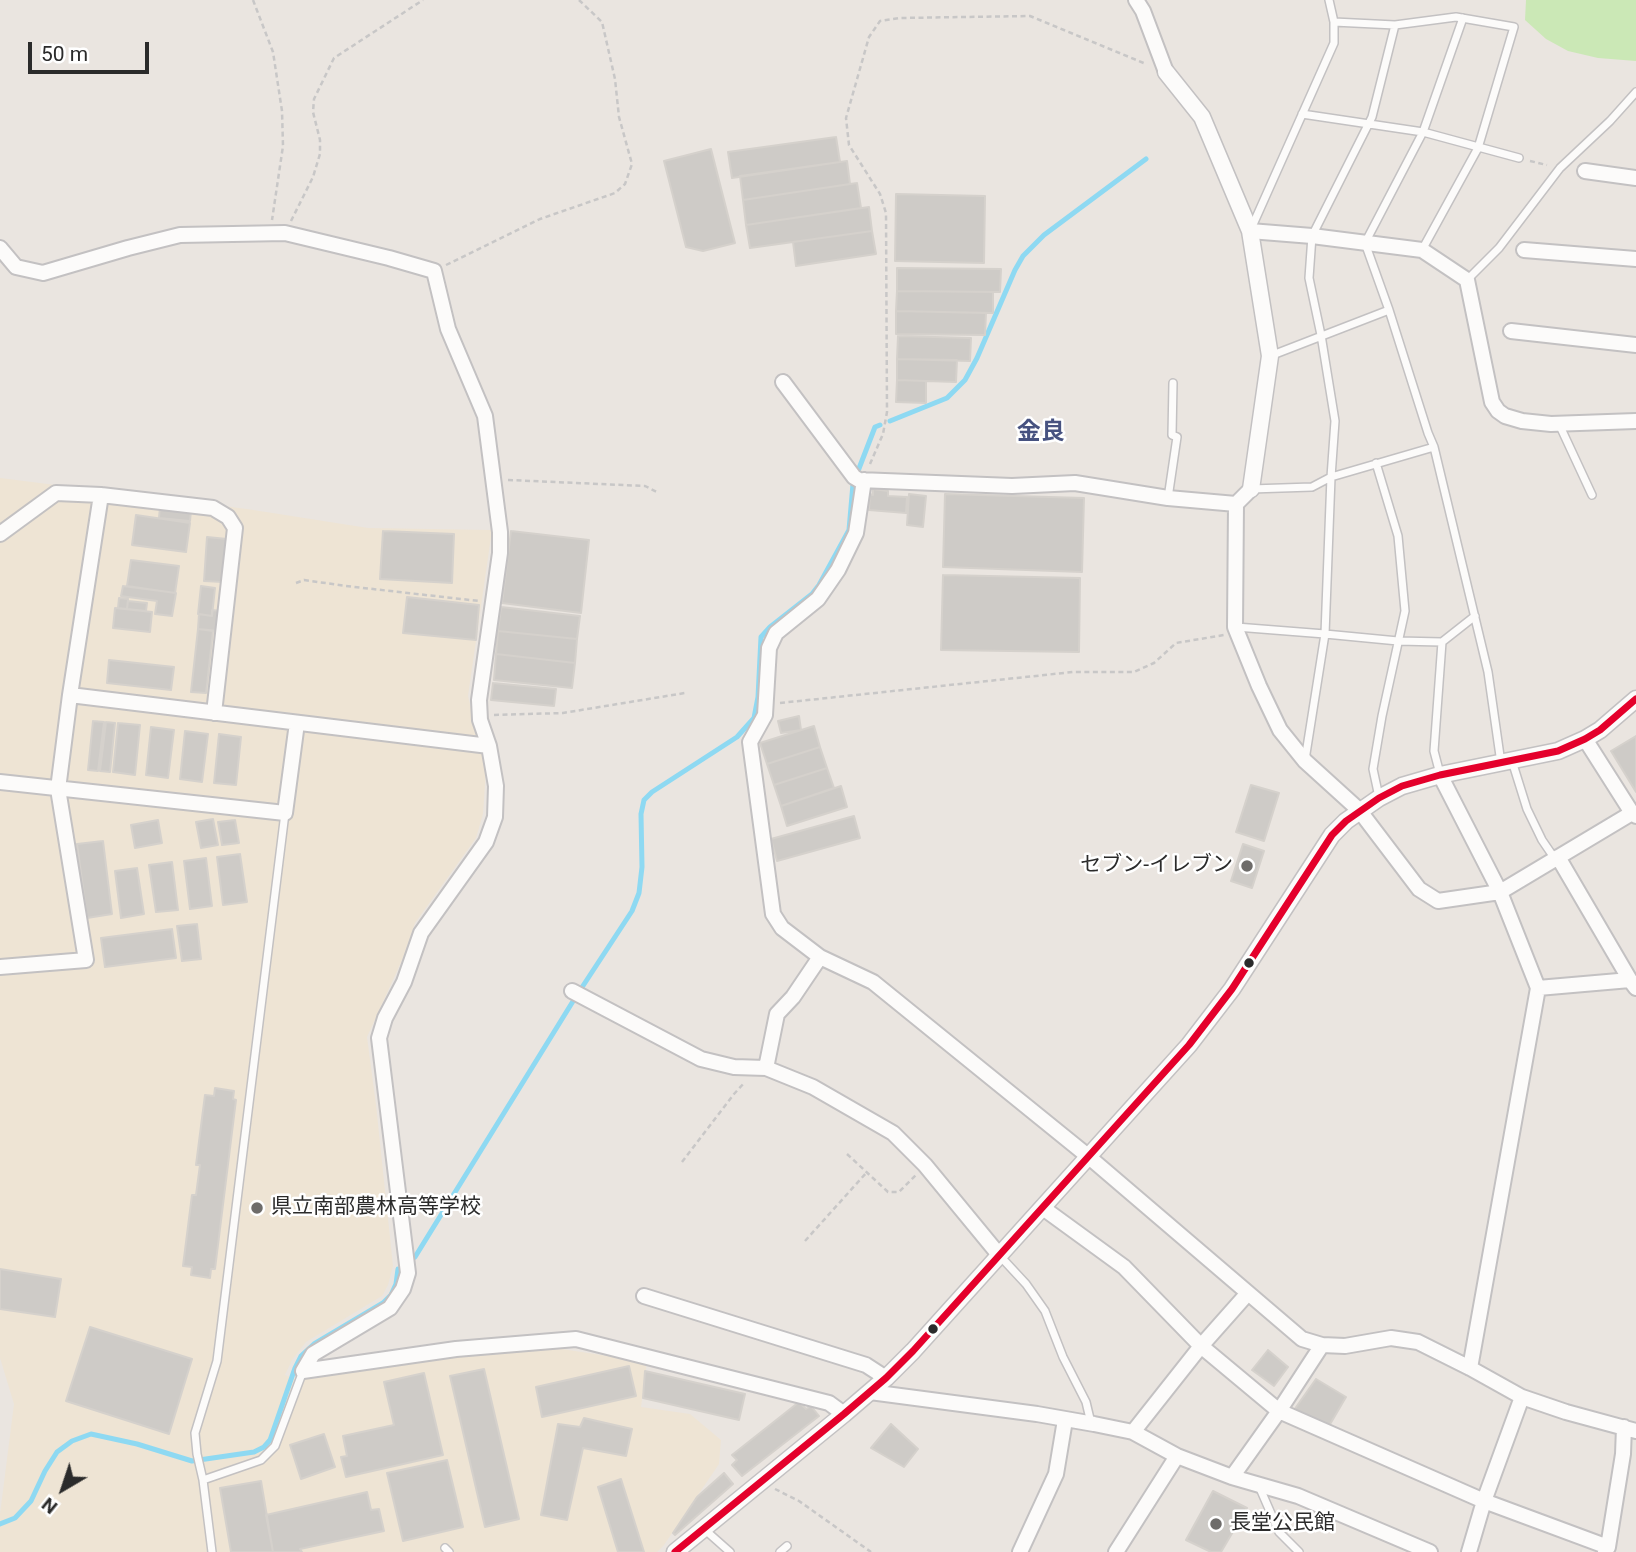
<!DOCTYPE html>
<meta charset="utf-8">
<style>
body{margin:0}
#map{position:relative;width:1636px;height:1552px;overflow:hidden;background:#eae5e0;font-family:Roboto,sans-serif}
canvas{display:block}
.north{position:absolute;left:28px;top:1454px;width:70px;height:70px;-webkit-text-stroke:5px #fff;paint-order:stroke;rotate:219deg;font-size:19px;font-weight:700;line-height:28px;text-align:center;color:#2b2b2b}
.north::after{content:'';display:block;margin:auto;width:24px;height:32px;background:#2b2b2b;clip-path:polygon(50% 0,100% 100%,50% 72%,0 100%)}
.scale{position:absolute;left:28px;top:42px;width:121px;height:32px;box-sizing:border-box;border:4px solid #2b2b2b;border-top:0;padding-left:9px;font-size:21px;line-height:24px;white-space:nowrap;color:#2b2b2b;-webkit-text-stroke:5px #fff;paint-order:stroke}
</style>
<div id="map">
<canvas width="1636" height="1552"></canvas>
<div class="north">N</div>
<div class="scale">50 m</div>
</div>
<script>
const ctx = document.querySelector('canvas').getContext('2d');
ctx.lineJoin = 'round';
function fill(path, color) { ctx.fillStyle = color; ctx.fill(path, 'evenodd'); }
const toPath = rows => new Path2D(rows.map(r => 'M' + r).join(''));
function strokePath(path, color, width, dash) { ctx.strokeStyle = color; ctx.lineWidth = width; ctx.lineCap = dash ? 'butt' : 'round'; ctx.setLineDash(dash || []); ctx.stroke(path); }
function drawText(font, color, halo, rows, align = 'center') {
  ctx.font = font + ' Roboto,"Noto Sans JP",sans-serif'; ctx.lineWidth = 5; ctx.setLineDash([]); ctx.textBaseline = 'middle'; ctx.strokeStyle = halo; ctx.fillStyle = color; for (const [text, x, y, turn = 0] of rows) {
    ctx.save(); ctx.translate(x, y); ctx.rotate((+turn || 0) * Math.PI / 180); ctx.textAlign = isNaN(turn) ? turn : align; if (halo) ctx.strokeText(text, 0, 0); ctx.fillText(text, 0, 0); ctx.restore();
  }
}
fill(toPath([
 [0,478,247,509,368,528,492,530,468,696,486,770,483,814,476,838,415,923,402,960,367,1037,376,1105,393,1266,388,1285,382,1296,306,1342,292,1360,285,1375,294,1379,452,1356,562,1349,647,1362,641,1407,690,1414,721,1440,719,1464,664,1545,657,1552,0,1552,0,1514,14,1404,0,1358]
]), '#eee4d4');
fill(toPath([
 [1526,0,1636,0,1636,61,1598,58,1568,51,1546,39,1525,20]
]), '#cbe8b6');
strokePath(toPath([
 [890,421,947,398,965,380,977,358,1015,270,1023,256,1044,235,1146,159],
 [415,1257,575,998,632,911,639,893,642,867,641,814,644,800,652,792,737,737,754,718,758,697,761,637,770,627,812,594,819,585,849,530,853,484,875,427,880,425],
 [0,1524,15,1518,31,1501,45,1471,57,1452,72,1441,91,1434,137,1444,192,1461,254,1452,264,1447,270,1440,295,1368,301,1356,314,1344,383,1303,391,1295,396,1284,398,1269]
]), '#8ed9f2', 5);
const building = toPath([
 [836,137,840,162,732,178,728,152,836,137],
 [711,149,735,243,703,251,686,247,664,161,711,149],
 [847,161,850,184,743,200,740,176,847,161],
 [857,183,861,208,746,225,743,200,857,183],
 [896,194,985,196,984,263,895,261,896,194],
 [869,207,872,231,750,248,746,225,869,207],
 [872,231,876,254,796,266,793,242,872,231],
 [897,268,1001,269,1000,292,897,291,897,268],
 [897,291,993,292,993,313,896,311,897,291],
 [896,311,986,313,985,335,896,334,896,311],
 [898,336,971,338,970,361,897,359,898,336],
 [897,359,957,360,956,382,897,380,897,359],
 [897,380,926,381,926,403,896,402,897,380],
 [873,489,888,491,888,496,907,497,906,513,869,510,870,494,873,495,873,489],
 [909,494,926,496,923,527,907,525,909,494],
 [945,494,1084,498,1082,572,943,567,945,494],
 [160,507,191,511,190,521,159,518,160,507],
 [136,515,190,523,186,552,132,545,136,515],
 [383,531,454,534,452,583,380,579,383,531],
 [511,531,589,540,581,613,502,603,511,531],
 [207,537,227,539,223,582,204,581,207,537],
 [131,560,179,566,175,593,127,586,131,560],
 [943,575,1080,578,1079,652,941,650,943,575],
 [123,586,176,593,172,616,155,614,157,601,121,596,123,586],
 [201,586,215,588,212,616,198,614,201,586],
 [407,597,479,605,476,640,403,633,407,597],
 [119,598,128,599,127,609,118,608,119,598],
 [128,601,147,603,146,611,127,609,128,601],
 [501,607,580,616,577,639,498,631,501,607],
 [115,608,152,612,150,632,113,628,115,608],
 [212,610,221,611,219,631,198,629,199,614,212,616,212,610],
 [198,629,213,631,206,693,191,692,198,629],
 [498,631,577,639,575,663,496,654,498,631],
 [496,654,575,663,572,688,494,680,496,654],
 [109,660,174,667,171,690,107,683,109,660],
 [493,683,556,689,554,706,491,700,493,683],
 [799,716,801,730,781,733,778,721,799,716],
 [93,721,104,722,98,771,88,770,93,721],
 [106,722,115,723,110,772,100,771,106,722],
 [118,723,140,725,135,775,113,772,118,723],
 [814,726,820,747,767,764,760,743,814,726],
 [151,727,174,730,168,778,146,775,151,727],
 [185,731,208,734,202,782,180,779,185,731],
 [219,734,241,737,236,785,214,783,219,734],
 [1636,736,1636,792,1611,751,1636,736],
 [820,747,827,768,774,785,767,764,820,747],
 [827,768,834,788,781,806,774,785,827,768],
 [1251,785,1279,793,1264,841,1236,832,1251,785],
 [841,786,847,807,787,826,781,806,841,786],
 [854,816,860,838,777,861,771,839,854,816],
 [213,819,218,845,201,848,196,822,213,819],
 [158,820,162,843,135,848,131,825,158,820],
 [235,820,239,843,222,845,218,822,235,820],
 [103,841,112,914,87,918,77,844,103,841],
 [1243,844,1264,851,1252,888,1231,881,1243,844],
 [240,854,247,902,223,905,217,857,240,854],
 [206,858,212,906,190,909,184,861,206,858],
 [172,862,178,910,156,912,149,865,172,862],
 [137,868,144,914,121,918,115,871,137,868],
 [197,924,201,959,182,961,177,926,197,924],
 [172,929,176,958,105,967,101,938,172,929],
 [215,1088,234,1091,233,1099,236,1100,215,1269,211,1269,210,1278,191,1275,192,1267,183,1266,192,1195,196,1195,200,1165,196,1165,205,1095,214,1096,215,1088],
 [0,1269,61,1279,55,1317,0,1309,0,1269],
 [90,1327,192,1359,169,1434,66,1401,90,1327],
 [1268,1350,1288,1367,1274,1386,1252,1370,1268,1350],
 [629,1366,636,1396,542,1417,536,1387,629,1366],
 [484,1369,519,1519,485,1527,450,1376,484,1369],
 [645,1371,745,1394,739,1420,643,1398,645,1371],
 [424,1373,443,1455,346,1477,341,1457,347,1456,343,1436,394,1425,384,1382,424,1373],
 [1316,1379,1346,1397,1329,1426,1294,1410,1316,1379],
 [799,1402,806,1409,811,1406,819,1416,742,1476,732,1465,737,1460,732,1455,799,1402],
 [584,1418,632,1429,626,1456,583,1448,567,1520,541,1515,558,1424,580,1427,584,1418],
 [891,1424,918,1449,904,1467,871,1448,891,1424],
 [324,1434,335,1467,301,1479,290,1445,324,1434],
 [447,1460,463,1527,403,1541,387,1473,447,1460],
 [724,1473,733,1484,675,1535,673,1533,697,1497,724,1473],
 [621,1479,644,1552,618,1552,598,1487,621,1479],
 [261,1481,273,1552,231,1552,220,1488,261,1481],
 [1213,1491,1247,1508,1221,1552,1211,1552,1186,1540,1213,1491],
 [367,1492,371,1510,379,1509,384,1531,300,1549,302,1552,273,1552,266,1515,367,1492]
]);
fill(building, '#cecbc7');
strokePath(building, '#d5d1cc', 2);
const service = toPath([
 [1334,22,1395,25],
 [1302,114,1423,132,1463,18],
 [1251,229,1334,43,1334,22,1329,0],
 [1467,280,1499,248,1560,168,1610,121,1636,92],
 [1270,356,1389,310],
 [1559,424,1592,495],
 [1376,463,1398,536,1405,611,1382,716,1373,769,1379,797],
 [1251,489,1312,487,1331,477,1434,447],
 [1168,498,1177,437,1172,435,1173,383],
 [1236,627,1325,634,1398,641,1442,642,1475,616],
 [1305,760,1325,634,1331,477,1335,421,1321,335,1309,278,1312,236,1372,117,1395,25,1456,17,1514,27,1478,148,1422,250],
 [1512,761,1527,809,1542,840,1555,859],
 [1501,763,1488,672,1434,447,1428,433,1389,310,1365,243,1423,132,1519,158],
 [1440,774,1434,751,1442,642],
 [1000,1256,1026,1284,1045,1311,1063,1357,1086,1402,1091,1423],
 [203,1480,197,1454,195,1433,217,1361,285,813],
 [1259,1486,1279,1532,1299,1552],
 [704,1529,730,1552],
 [445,1548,449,1552],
 [212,1552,203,1480,261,1460,275,1446,303,1371],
 [780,1552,787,1546]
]);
const minor = toPath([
 [1136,0,1143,11,1166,72],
 [1585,171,1636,178],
 [1250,231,1312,236,1422,250,1467,280,1492,402,1498,411,1505,416,1522,421,1551,424,1636,421],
 [0,248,16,267,43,273,128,248,180,235,285,233,389,258,434,271,448,329,485,416,500,532,500,553,479,700,480,720,489,746,496,786,495,817,486,842,421,933,404,982,385,1018,379,1038,408,1273,403,1289,390,1308,313,1354,303,1371],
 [1524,250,1636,259],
 [1511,331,1636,345],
 [783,382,854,477,859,480,1012,486,1075,483,1168,498,1236,504],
 [864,480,856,533,838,570,818,599,776,633,769,648,765,715,750,742,773,914,782,928,820,957,793,997,777,1014,766,1068,813,1087,893,1133,925,1165,1000,1256],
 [1251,489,1236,504,1235,627,1259,686,1280,730,1305,761,1359,810,1419,889,1438,901,1500,892,1632,813],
 [0,534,56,493,101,495,213,508,228,517,235,528,214,713],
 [70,695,101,495],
 [1585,739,1632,813,1636,816],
 [1440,775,1500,892,1538,988,1470,1368],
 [0,782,285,813,297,723],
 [1558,857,1630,980],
 [820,957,873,982,1089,1157,1302,1339,1322,1345,1345,1346,1391,1338,1418,1342,1470,1368,1522,1397,1566,1412,1636,1431],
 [0,967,86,960,58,789,70,695,489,746],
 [1538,988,1630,980,1636,988],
 [572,991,701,1059,734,1067,766,1068],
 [1043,1208,1124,1267,1201,1346,1279,1411,1484,1501,1608,1547],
 [644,1296,866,1365,886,1378],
 [303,1371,456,1349,576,1339,829,1403,844,1414],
 [870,1392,1037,1414,1094,1424,1133,1432,1177,1456,1232,1477,1298,1496,1430,1552],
 [1133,1432,1201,1346,1248,1293],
 [1232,1477,1279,1411,1322,1345],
 [1020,1552,1056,1474,1065,1420],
 [1116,1552,1177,1456],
 [1469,1552,1484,1501,1522,1397],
 [1605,1552,1608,1547,1623,1454,1624,1427]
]);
const tertiary = toPath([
 [1166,72,1202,117,1250,231,1270,356,1251,489],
 [675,1552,844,1414,886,1378,913,1351,1189,1045,1232,989,1332,835,1346,821,1379,798,1402,786,1440,775,1558,751,1585,739,1600,730,1636,699]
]);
strokePath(service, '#c3c1c2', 10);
strokePath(minor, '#c3c1c2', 18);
strokePath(tertiary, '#c3c1c2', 19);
strokePath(toPath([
 [253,0,273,52,282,111,283,146,272,220],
 [1530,161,1547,165],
 [291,221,313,177,320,154,320,140,313,112,314,99,334,58,423,0],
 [446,265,540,219,615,193,625,184,632,164,619,117,615,79,602,22,579,0],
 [870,464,883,434,887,412,886,213,880,194,849,145,846,118,869,37,880,21,899,18,1030,16,1146,64],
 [508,480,645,486,657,492],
 [296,583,304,580,346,586,479,601],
 [780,703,1073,672,1134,672,1154,663,1176,643,1224,635],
 [494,715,563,713,685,693],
 [847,1154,888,1192,899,1192,916,1175],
 [682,1162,734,1094,745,1082],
 [805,1241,867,1172],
 [775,1489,799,1501,871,1552]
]), '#c8c7c7', 2.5, [5, 3.5]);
strokePath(service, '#fcfbfa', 7);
strokePath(minor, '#fcfbfa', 14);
strokePath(tertiary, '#fcfbfa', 16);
strokePath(toPath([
 [675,1552,844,1414,886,1378,913,1351,1189,1045,1232,989,1332,835,1346,821,1379,798,1402,786,1440,775,1558,751,1585,739,1600,730,1636,699]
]), '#e4002b', 7);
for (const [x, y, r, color] of [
 [1247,866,7,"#6e6c6a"],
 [1249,963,6,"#2b2b2b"],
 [257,1208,7,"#6e6c6a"],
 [933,1329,6,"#2b2b2b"],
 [1216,1524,7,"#6e6c6a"]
]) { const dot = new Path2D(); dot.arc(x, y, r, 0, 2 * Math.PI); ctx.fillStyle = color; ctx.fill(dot); strokePath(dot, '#fff', 2.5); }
drawText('21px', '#2b2b2b', '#fff', [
 ["セブン-イレブン",1233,866,"right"],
 ["県立南部農林高等学校",271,1208],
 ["長堂公民館",1230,1524]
], 'left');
drawText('bold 24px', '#475280', '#fff', [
 ["金良",1041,433]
]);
</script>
